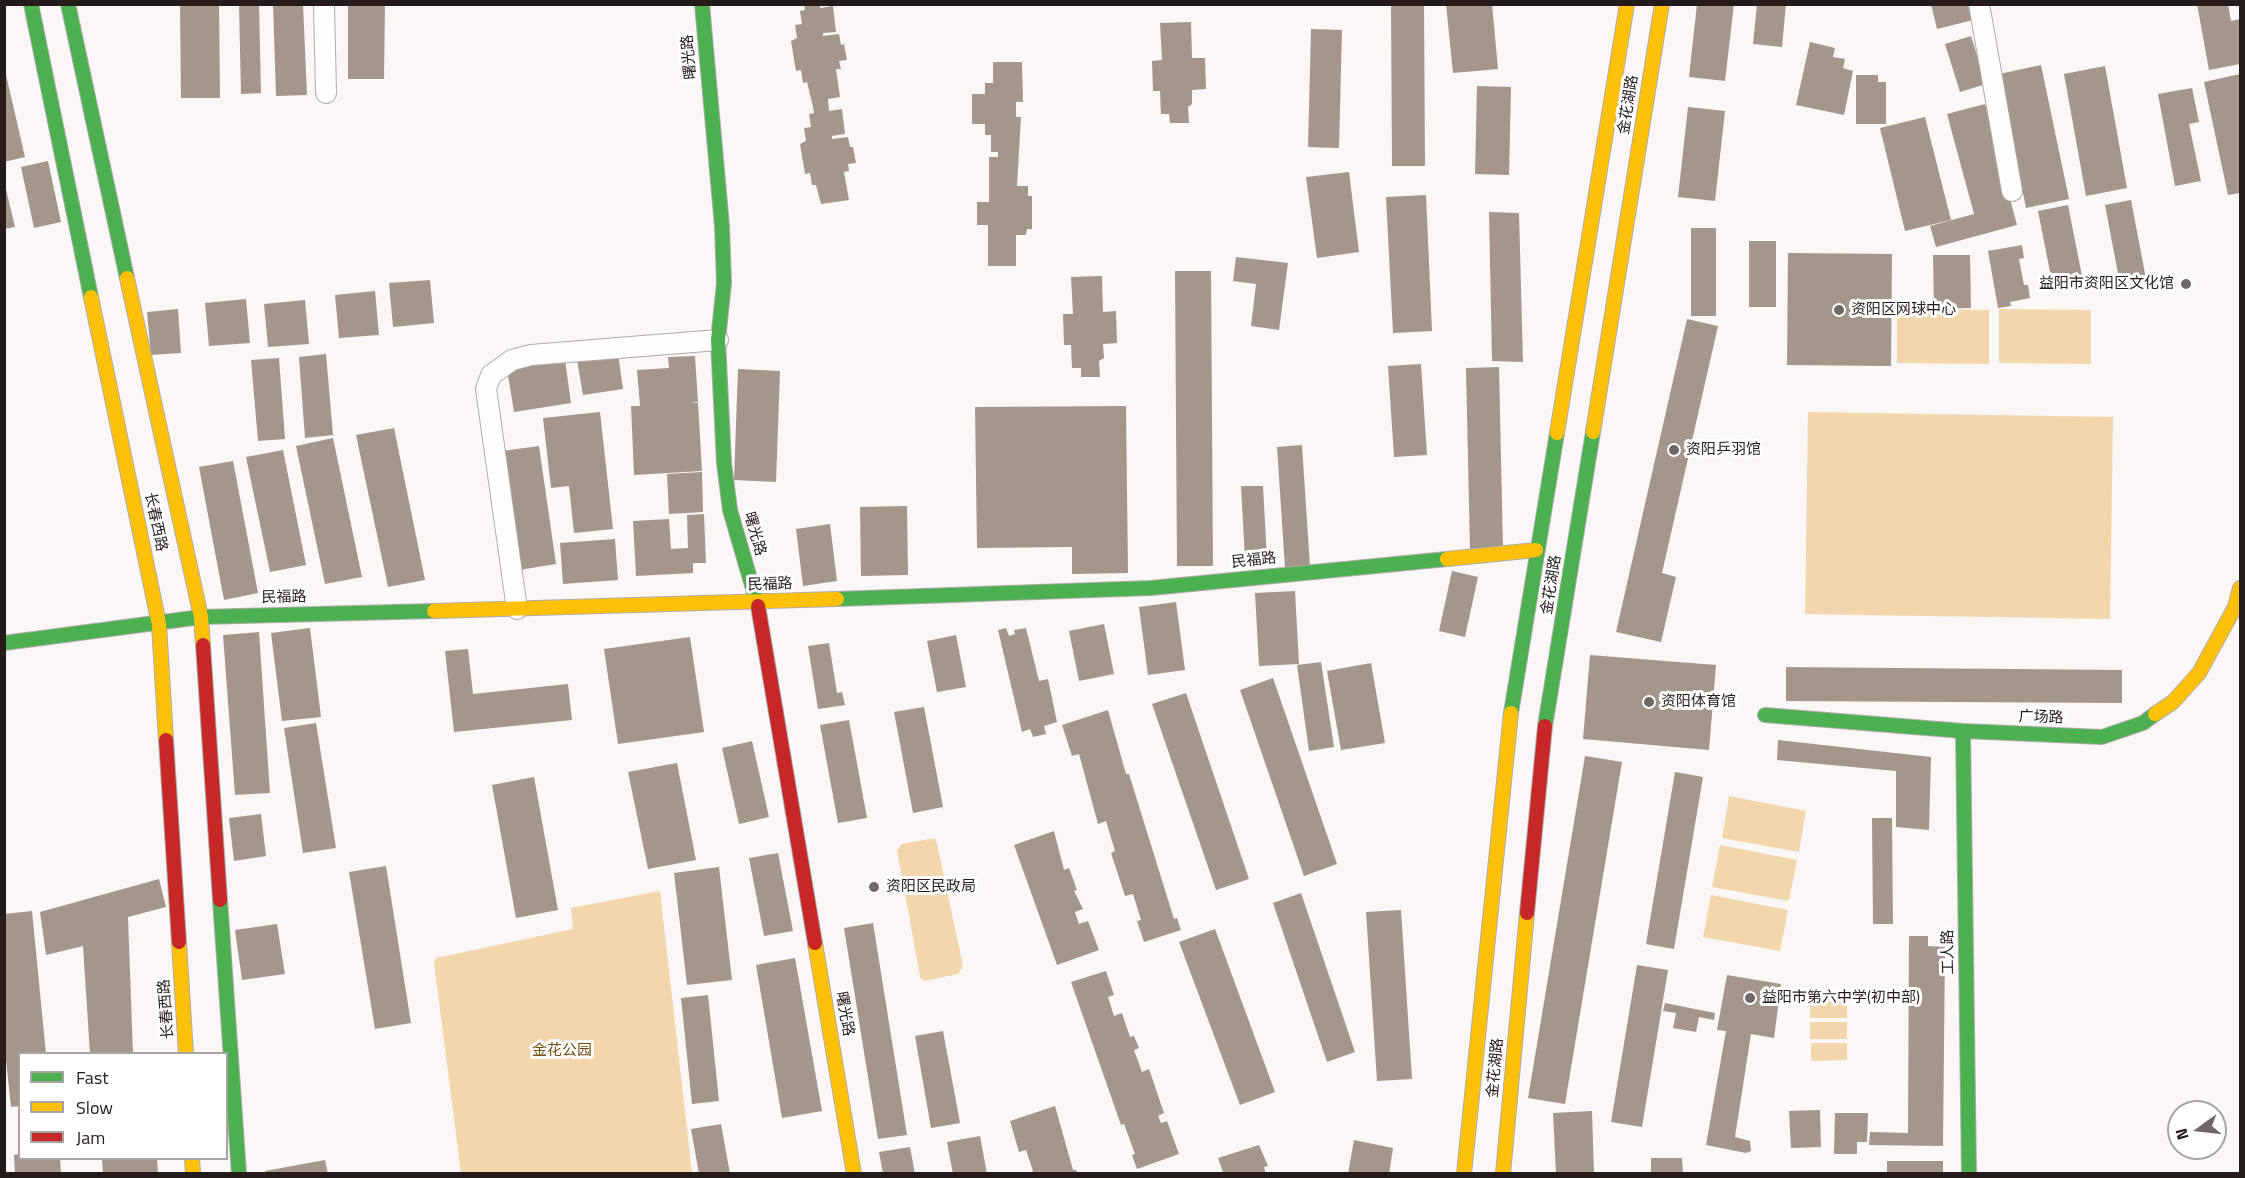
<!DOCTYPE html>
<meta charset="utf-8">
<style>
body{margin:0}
#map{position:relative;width:2245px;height:1178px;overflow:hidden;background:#faf7f6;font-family:"Titillium Web",sans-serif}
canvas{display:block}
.frame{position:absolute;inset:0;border:6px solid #241b1a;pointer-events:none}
.legend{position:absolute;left:18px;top:1052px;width:210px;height:108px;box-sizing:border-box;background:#fff;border:2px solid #a7a4a3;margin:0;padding:8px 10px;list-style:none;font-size:18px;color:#241b1a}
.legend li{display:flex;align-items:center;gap:12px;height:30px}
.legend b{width:30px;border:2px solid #a7a4a3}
.north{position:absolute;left:2167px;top:1100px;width:60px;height:60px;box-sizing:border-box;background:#fff;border:2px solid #a7a4a3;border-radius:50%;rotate:255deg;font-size:16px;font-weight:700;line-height:24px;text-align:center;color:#241b1a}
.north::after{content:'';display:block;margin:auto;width:21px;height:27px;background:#6f6867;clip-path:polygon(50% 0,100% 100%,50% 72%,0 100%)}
</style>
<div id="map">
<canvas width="2245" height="1178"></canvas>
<div class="frame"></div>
<ul class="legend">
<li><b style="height:8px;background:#4caf50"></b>Fast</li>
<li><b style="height:8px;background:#ffc107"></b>Slow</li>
<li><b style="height:8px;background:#c62828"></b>Jam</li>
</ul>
<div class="north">N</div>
</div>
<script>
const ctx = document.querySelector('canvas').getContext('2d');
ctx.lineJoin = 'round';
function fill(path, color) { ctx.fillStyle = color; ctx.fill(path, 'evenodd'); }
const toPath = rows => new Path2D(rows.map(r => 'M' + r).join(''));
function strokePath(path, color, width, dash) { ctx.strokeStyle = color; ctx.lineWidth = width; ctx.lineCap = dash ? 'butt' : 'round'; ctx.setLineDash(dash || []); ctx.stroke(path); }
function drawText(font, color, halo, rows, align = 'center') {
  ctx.font = font + ' "Titillium Web","Noto Sans SC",sans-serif'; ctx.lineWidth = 6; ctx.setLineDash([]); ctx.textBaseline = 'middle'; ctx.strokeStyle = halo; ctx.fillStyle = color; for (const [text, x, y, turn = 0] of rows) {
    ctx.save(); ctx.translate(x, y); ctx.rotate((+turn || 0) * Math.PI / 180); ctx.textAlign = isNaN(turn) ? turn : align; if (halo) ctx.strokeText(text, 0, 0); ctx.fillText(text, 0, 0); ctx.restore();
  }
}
fill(toPath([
 [1897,309,1989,310,1989,364,1897,363],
 [1999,309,2091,310,2091,364,1999,363],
 [1808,412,2113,417,2110,619,1805,614],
 [1729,796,1806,811,1799,852,1722,838],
 [929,839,934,839,937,843,963,966,958,974,924,981,920,977,897,850,902,844],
 [1720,845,1797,860,1789,901,1712,887],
 [660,891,692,1173,461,1173,434,963,436,958,573,929,571,908],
 [1711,895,1788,910,1780,951,1703,937],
 [1810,1001,1847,1001,1847,1018,1810,1018],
 [1810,1022,1847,1022,1847,1039,1810,1039],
 [1811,1043,1847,1043,1847,1060,1811,1061]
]), '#f4d6ac');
fill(toPath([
 [180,4,219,4,220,98,181,98],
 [239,4,259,4,261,93,241,94],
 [273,4,303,4,307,95,276,96],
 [348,4,385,4,384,79,348,79],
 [804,4,820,4,820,8,833,6,836,32,823,33,823,36,839,34,841,45,844,44,847,60,839,61,841,69,836,69,840,97,828,99,829,111,842,109,845,134,832,136,832,139,848,137,850,147,853,147,856,163,848,164,849,171,844,172,849,200,821,204,816,185,812,185,810,173,805,174,800,144,806,141,804,128,811,127,809,114,814,113,813,107,807,82,803,83,801,70,796,71,791,41,797,38,795,25,802,24,800,11,805,10],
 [1391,4,1424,4,1425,166,1392,166],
 [1446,4,1492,4,1498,69,1453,73],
 [1697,4,1734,4,1725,81,1689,77],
 [1757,4,1786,4,1782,47,1753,44],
 [1931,4,1973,4,1977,19,1937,29],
 [2197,4,2228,4,2231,21,2240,19,2240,64,2209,70],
 [1191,22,1192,58,1205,58,1206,89,1192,90,1192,104,1188,107,1189,123,1170,123,1169,114,1161,114,1160,91,1153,91,1152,61,1162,60,1160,23],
 [1311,29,1342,30,1339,148,1308,147],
 [1971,36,1986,84,1960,92,1945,44],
 [1810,42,1835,48,1833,57,1845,59,1843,68,1853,71,1844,115,1796,105],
 [993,62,1022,62,1023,102,1016,102,1016,117,1021,117,1017,186,1028,186,1028,196,1032,196,1032,229,1027,229,1026,235,1016,235,1016,266,988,266,988,225,977,225,977,202,989,202,989,157,998,157,998,152,991,152,991,135,985,135,985,124,972,124,972,94,985,94,985,83,993,83],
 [2041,65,2069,199,2026,208,1999,74],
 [4,66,25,157,4,162],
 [2105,66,2127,188,2086,196,2064,74],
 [2240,74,2240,193,2228,195,2204,82],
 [1856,75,1878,75,1878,82,1886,82,1886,124,1856,124],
 [1477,86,1511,87,1509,175,1475,174],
 [2192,88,2199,122,2189,124,2201,181,2175,186,2158,94],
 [1985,104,2017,225,1936,247,1930,226,1974,214,1947,114],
 [1688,107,1725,111,1715,201,1678,197],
 [1925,117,1951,220,1905,231,1880,128],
 [48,161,61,222,34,228,21,167],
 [1349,172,1359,252,1317,258,1306,177],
 [4,181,15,227,4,229],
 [1426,195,1432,331,1393,333,1386,197],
 [2131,200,2146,279,2120,284,2105,205],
 [2068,205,2084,286,2054,292,2038,211],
 [1489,212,1519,213,1523,362,1492,361],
 [1691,228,1716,228,1716,316,1691,316],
 [1749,241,1776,241,1776,307,1749,307],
 [2022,245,2024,258,2019,259,2024,285,2028,285,2030,298,2010,302,2011,306,1998,308,1988,251],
 [1788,253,1892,254,1891,366,1787,365],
 [1933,255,1970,255,1971,308,1934,309],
 [1236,257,1288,263,1279,330,1251,326,1256,284,1233,281],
 [1175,271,1211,271,1213,566,1177,566],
 [1102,276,1103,312,1116,311,1117,343,1103,344,1104,358,1099,361,1100,377,1081,377,1081,368,1072,368,1071,345,1064,345,1063,314,1073,314,1071,277],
 [430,280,434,323,393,327,389,283],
 [375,291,379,335,339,338,335,295],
 [246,299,250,343,209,346,205,303],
 [305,300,309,344,268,347,264,304],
 [178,309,181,353,151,355,147,312],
 [1687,319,1718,326,1662,573,1676,577,1661,642,1616,632],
 [618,353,623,389,583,395,577,360],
 [326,354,333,435,305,438,299,357],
 [695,356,698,402,690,403,698,403,702,471,634,475,631,406,640,406,637,370,669,368,668,357],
 [279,358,285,439,258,441,251,360],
 [565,360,571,403,514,412,507,369],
 [1421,364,1427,455,1394,457,1388,366],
 [1499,367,1503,549,1470,550,1466,368],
 [738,369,780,371,776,482,734,480],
 [1126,406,1128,573,1072,574,1072,547,977,548,975,407],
 [600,412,613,529,574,533,569,486,551,488,543,418],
 [394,428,425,580,388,587,356,435],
 [333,438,362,577,325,584,296,446],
 [1302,445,1310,567,1285,568,1277,447],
 [539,446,556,564,519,570,502,451],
 [283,450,306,565,270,572,246,457],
 [233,461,258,593,224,600,199,467],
 [702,472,703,512,669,514,667,474],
 [1241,486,1263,486,1267,558,1245,559],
 [907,506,908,575,861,576,860,507],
 [704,514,706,563,693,563,693,573,636,576,633,521,669,519,671,549,688,548,687,515],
 [830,524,837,581,803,586,796,529],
 [615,539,618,580,563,584,560,543],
 [1452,571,1478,577,1465,637,1439,631],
 [1295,591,1299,664,1259,666,1255,593],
 [1176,602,1185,670,1148,675,1139,607],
 [1104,624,1114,674,1079,681,1069,631],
 [310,628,321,717,282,721,271,633],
 [1006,628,1009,636,1015,634,1014,630,1026,628,1039,681,1048,679,1057,722,1044,726,1046,734,1033,737,1030,729,1022,732,998,630],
 [259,632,270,793,235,795,223,635],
 [956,635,966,687,937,692,927,641],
 [690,637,704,732,618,744,604,649],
 [829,643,837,693,842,692,845,705,818,709,808,646],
 [468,649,473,694,568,684,572,720,454,732,445,651],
 [1590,655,1716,665,1709,750,1583,739],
 [1321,662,1334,747,1309,751,1297,665],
 [1371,663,1385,743,1341,750,1327,671],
 [1786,667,2122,670,2122,703,1786,701],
 [1273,678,1337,864,1304,876,1240,690],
 [1186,693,1249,879,1216,890,1152,704],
 [924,707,943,807,913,813,894,712],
 [1108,710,1126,774,1129,774,1174,919,1177,918,1181,930,1144,942,1137,921,1141,920,1133,894,1125,896,1111,853,1115,851,1106,821,1098,824,1079,754,1072,756,1062,725],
 [849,720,867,818,838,823,820,725],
 [316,723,336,848,303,853,284,728],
 [1778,740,1931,757,1929,830,1896,827,1896,771,1777,760],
 [752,741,769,817,739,824,722,748],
 [1585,756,1622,762,1565,1104,1528,1098],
 [677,763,696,860,648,869,628,772],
 [1675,772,1703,777,1674,949,1646,944],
 [534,777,558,910,516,918,492,785],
 [261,814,266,856,234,861,229,818],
 [1872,818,1892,818,1893,924,1873,924],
 [1054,831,1064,870,1069,868,1077,890,1074,891,1083,909,1075,912,1079,924,1088,921,1099,950,1057,965,1014,845],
 [778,853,793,931,764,936,749,858],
 [386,866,411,1023,375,1029,349,872],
 [719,867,732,980,687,985,674,873],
 [159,879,166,907,128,917,133,1054,90,1054,83,946,46,955,40,912],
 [1301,893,1355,1052,1327,1062,1273,903],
 [1401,910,1412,1079,1377,1081,1366,912],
 [32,911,46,1054,20,1054,20,1106,11,1107,4,1042,4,914],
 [873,923,907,1135,878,1139,844,928],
 [277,924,285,974,242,980,235,930],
 [1215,929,1275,1092,1240,1105,1179,942],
 [1909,936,1928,936,1928,946,1945,947,1943,1146,1869,1145,1870,1132,1908,1133],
 [795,958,822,1111,782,1118,756,965],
 [1637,965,1668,970,1642,1127,1611,1122],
 [1106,971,1114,995,1108,997,1114,1016,1122,1013,1130,1037,1134,1036,1139,1048,1134,1050,1142,1072,1149,1069,1164,1113,1158,1116,1161,1123,1167,1121,1179,1154,1137,1169,1132,1155,1135,1154,1124,1124,1121,1125,1071,982],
 [1727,975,1781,984,1774,1038,1751,1034,1735,1137,1750,1141,1751,1151,1746,1153,1706,1145,1726,1031,1717,1030],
 [708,995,719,1101,692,1104,681,998],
 [1665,1003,1715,1013,1714,1020,1699,1017,1696,1032,1673,1028,1676,1013,1663,1011],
 [943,1031,960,1123,931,1128,915,1036],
 [1055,1106,1073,1170,1076,1170,1078,1174,1029,1174,1033,1171,1026,1150,1019,1152,1010,1121],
 [1820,1110,1821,1147,1791,1148,1789,1111],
 [1592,1111,1594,1174,1556,1174,1553,1113],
 [1835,1113,1868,1113,1867,1142,1857,1142,1857,1154,1834,1154],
 [721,1124,730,1174,699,1174,691,1129],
 [980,1136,987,1174,953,1174,947,1142],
 [1354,1140,1393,1148,1389,1174,1348,1174],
 [1259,1145,1268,1166,1264,1167,1266,1174,1223,1172,1218,1158],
 [910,1147,915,1174,883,1174,879,1152],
 [20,1154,20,1158,60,1158,61,1174,15,1174,14,1155],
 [102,1158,157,1158,158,1174,103,1174],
 [1651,1158,1682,1158,1683,1174,1651,1174],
 [325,1160,328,1174,266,1174,265,1171],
 [1887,1161,1943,1161,1943,1174,1887,1174]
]), '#a5968b');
const street = toPath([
 [324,4,326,93],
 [1979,4,2012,191],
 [517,609,486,389,491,375,512,360,531,355,718,340]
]);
const fast = toPath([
 [31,4,91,297],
 [68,4,127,278],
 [702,4,722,226,724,283,718,340,724,463,730,510,758,606],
 [837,599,1151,588,1447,559],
 [4,643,201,617,434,611],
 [1511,713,1557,433],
 [1765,715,1963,731,2102,737,2143,723,2155,714],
 [1545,726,1593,432],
 [1963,731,1969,1174],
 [220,900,239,1174]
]);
const slow = toPath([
 [127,278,201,617,203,645],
 [91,297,159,624,166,740],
 [1593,432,1662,4],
 [1557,433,1627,4],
 [1447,559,1536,550],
 [434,611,837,599],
 [2155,714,2173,702,2199,673,2235,607,2240,588],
 [179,942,186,1054],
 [815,943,854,1174],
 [192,1158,193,1174],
 [1464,1174,1511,713],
 [1503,1174,1527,913]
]);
const jam = toPath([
 [758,606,815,943],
 [203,645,220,900],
 [166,740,179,942],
 [1527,913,1545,726]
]);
strokePath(street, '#b0abaa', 22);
strokePath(fast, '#b0abaa', 16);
strokePath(slow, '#b0abaa', 16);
strokePath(jam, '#b0abaa', 16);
strokePath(street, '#fefefe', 20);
strokePath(fast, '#4caf50', 14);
strokePath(slow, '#ffc107', 14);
strokePath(jam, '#c62828', 14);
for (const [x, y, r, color] of [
 [2186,284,6,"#6f6867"],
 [1839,310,6,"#6f6867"],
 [1674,450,6,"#6f6867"],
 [1649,702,6,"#6f6867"],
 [874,887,6,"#6f6867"],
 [1750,998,6,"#6f6867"]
]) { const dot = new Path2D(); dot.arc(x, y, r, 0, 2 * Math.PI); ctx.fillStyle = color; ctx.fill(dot); strokePath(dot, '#fff', 2); }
drawText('15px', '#241b1a', '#fff', [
 ["曙光路",690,57,-95],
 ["金花湖路",1629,105,-81],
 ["长春西路",155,522,78],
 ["曙光路",754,534,74],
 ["民福路",1254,561,-6],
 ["民福路",770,585,-2],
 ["金花湖路",1552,585,-81],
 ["民福路",284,598,-1],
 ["广场路",2041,718,2],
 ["工人路",1949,952,-91],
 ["长春西路",167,1009,-94],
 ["曙光路",844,1014,80],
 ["金花湖路",1496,1068,-85]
]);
drawText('15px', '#241b1a', '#fff', [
 ["益阳市资阳区文化馆",2174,284,"right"],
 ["资阳区网球中心",1851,310],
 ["资阳乒羽馆",1686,450],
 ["资阳体育馆",1661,702],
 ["资阳区民政局",886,887],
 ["益阳市第六中学(初中部)",1762,998]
], 'left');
drawText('15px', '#734e11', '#fff', [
 ["金花公园",562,1051]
]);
</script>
